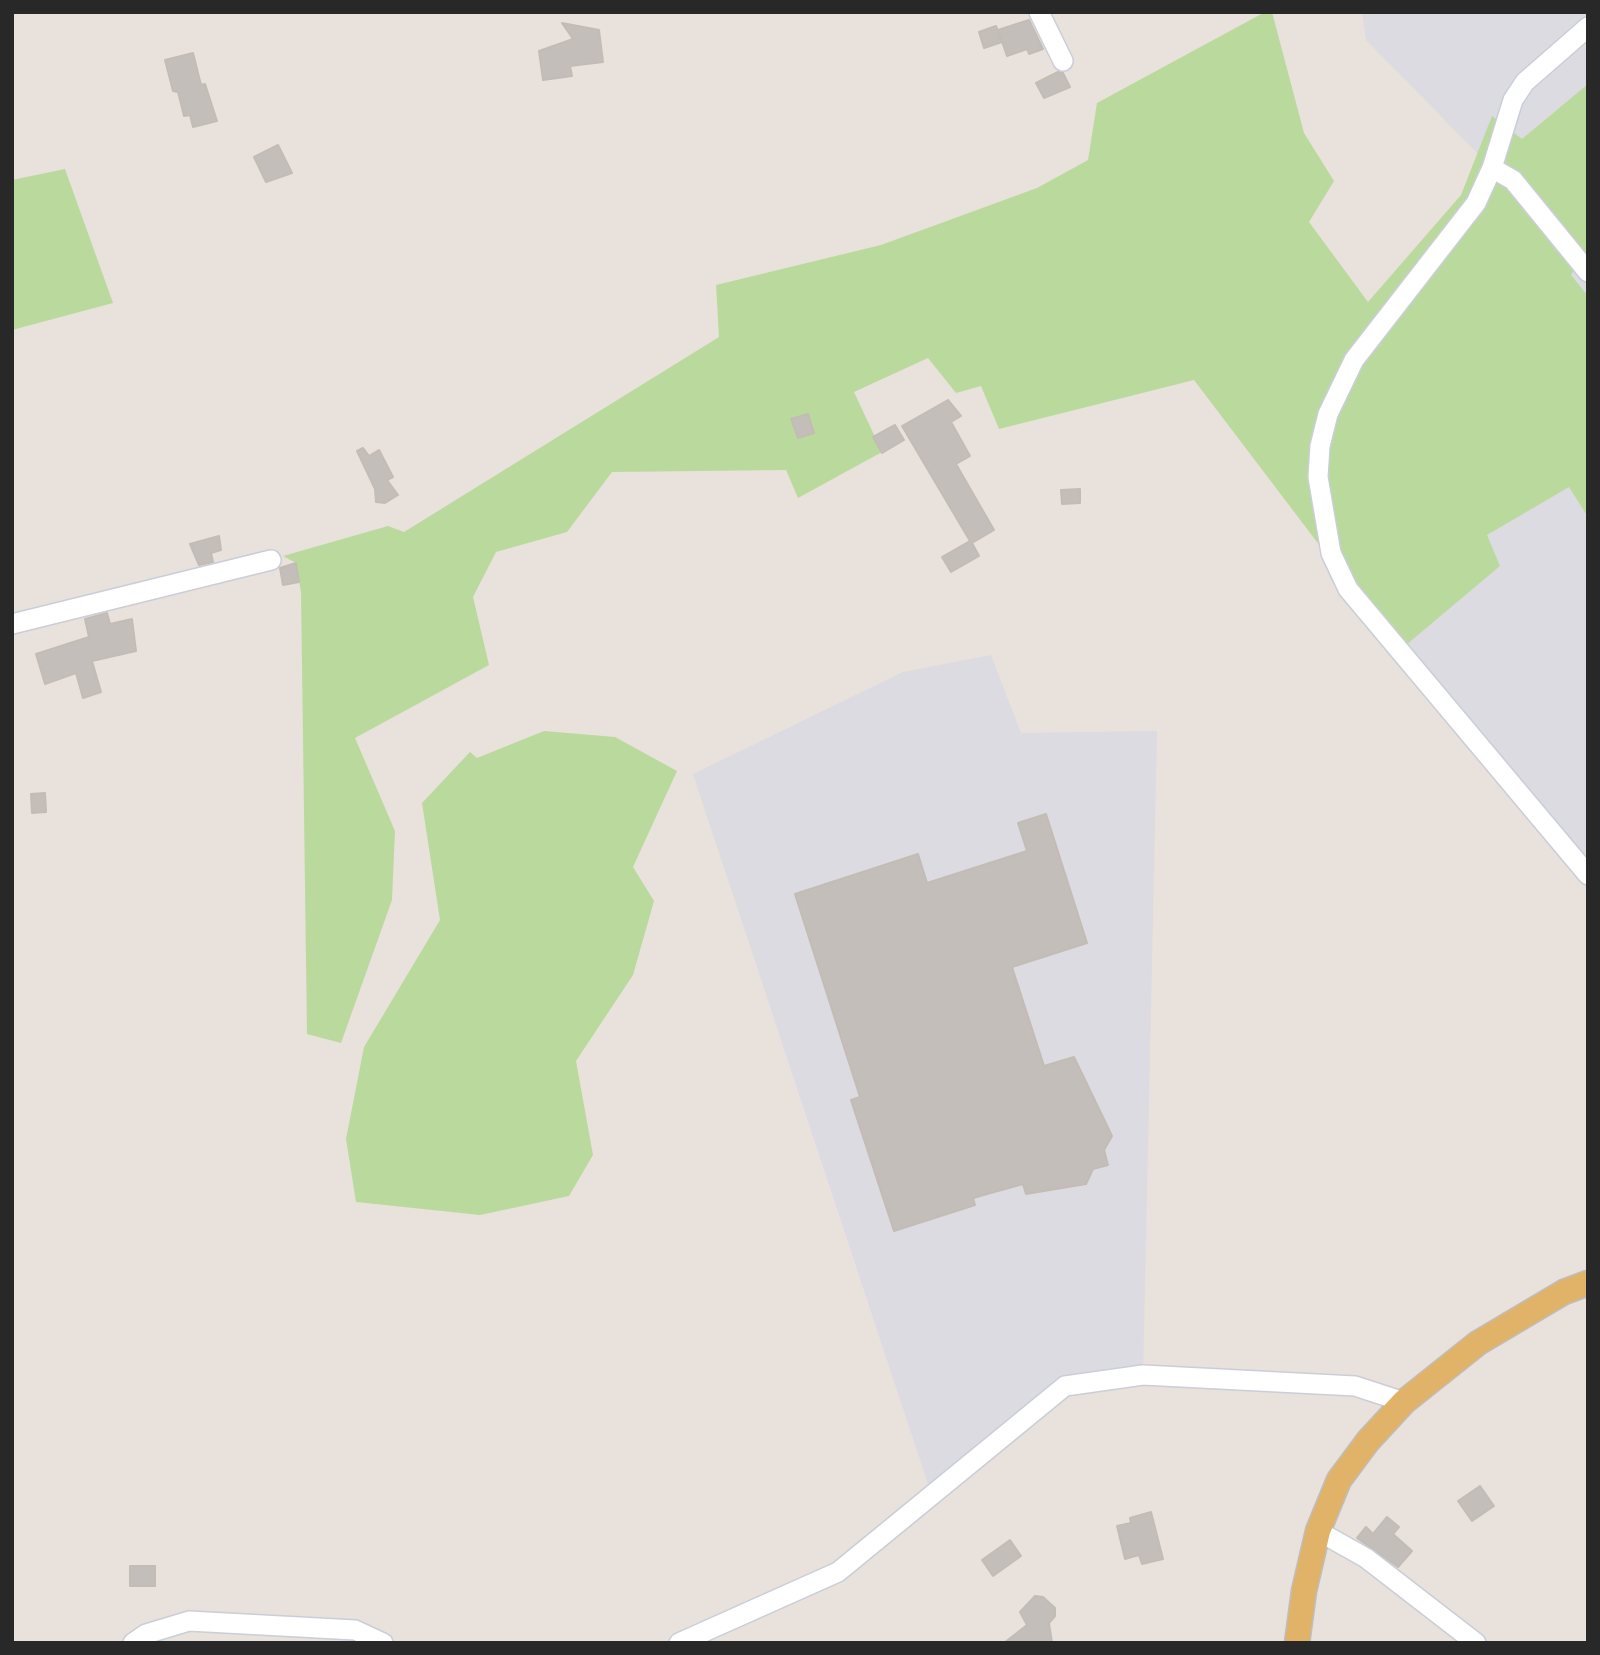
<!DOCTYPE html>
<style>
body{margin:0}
#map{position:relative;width:1600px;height:1655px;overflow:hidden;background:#e9e1db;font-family:Arial,sans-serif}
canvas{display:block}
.frame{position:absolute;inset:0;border:14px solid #282828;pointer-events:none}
</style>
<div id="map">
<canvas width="1600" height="1655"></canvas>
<div class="frame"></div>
</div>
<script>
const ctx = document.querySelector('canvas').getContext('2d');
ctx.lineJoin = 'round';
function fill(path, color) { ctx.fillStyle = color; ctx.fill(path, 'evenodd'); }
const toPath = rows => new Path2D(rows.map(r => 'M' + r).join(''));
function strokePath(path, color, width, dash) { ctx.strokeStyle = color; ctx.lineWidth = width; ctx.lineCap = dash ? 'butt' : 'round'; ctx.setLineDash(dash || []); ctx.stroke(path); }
fill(toPath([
 [1362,12,1588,12,1588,875,1348,589,1492,168,1366,40],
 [991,655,1021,733,1157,731,1143,1375,1065,1386,932,1496,693,774,903,672]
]), '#dcdbe1');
fill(toPath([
 [1265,12,1272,12,1304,133,1334,181,1309,222,1368,302,1461,195,1492,116,1522,139,1588,84,1588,250,1571,275,1588,296,1588,517,1569,487,1487,535,1500,566,1406,645,1405,658,1194,380,999,429,981,386,956,393,928,358,854,392,882,452,798,498,786,470,612,472,567,532,496,552,473,597,489,665,355,738,395,831,392,900,341,1043,307,1034,301,592,296,563,283,556,388,526,404,532,719,337,716,285,881,245,1037,188,1088,160,1097,103],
 [65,169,113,303,12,330,12,180],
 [544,731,615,737,677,771,633,867,654,901,633,975,576,1061,593,1155,569,1196,480,1215,356,1202,346,1139,364,1047,440,920,422,803,470,752,477,758]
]), '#bada9d');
const building = toPath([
 [1029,20,1043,49,1029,54,1027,49,1007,56,998,30,1029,20],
 [562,23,599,30,603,62,570,66,572,76,543,80,539,51,573,39,562,23],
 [996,26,1002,42,984,48,979,32,996,26],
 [193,53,201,85,205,84,217,121,193,127,190,115,184,116,178,92,173,91,165,60,193,53],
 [1058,72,1063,73,1070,87,1044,98,1036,83,1058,72],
 [278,145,292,173,266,182,254,157,278,145],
 [948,400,961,416,951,422,970,456,956,464,994,530,972,543,979,556,951,572,942,557,970,541,902,426,948,400],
 [808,414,814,433,798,438,791,419,808,414],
 [895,425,904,440,882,453,873,437,895,425],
 [363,448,369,456,379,450,393,477,387,480,398,495,385,503,376,502,375,489,357,451,363,448],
 [1080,489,1080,503,1062,504,1061,490,1080,489],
 [219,536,221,550,211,553,213,562,199,565,190,544,219,536],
 [296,563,299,582,283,585,280,568,296,563],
 [107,613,110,624,132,619,136,651,92,661,101,692,83,698,76,673,45,684,36,654,89,637,85,619,107,613],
 [45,793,46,812,32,813,31,794,45,793],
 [1046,814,1087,943,1012,967,1044,1066,1074,1057,1112,1136,1104,1150,1108,1165,1093,1169,1086,1184,1026,1194,1023,1184,973,1198,975,1205,894,1231,851,1100,860,1097,795,894,918,854,927,883,1027,851,1018,823,1046,814],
 [1480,1486,1494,1506,1472,1521,1458,1501,1480,1486],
 [1151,1512,1163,1559,1142,1564,1139,1555,1125,1559,1117,1526,1131,1523,1130,1518,1151,1512],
 [1387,1517,1399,1527,1393,1534,1412,1551,1398,1567,1357,1538,1366,1527,1373,1534,1387,1517],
 [1010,1540,1021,1556,993,1576,982,1560,1010,1540],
 [130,1566,155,1566,155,1586,130,1586,130,1566],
 [1035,1596,1043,1597,1055,1608,1055,1616,1049,1623,1052,1643,1004,1643,1027,1625,1020,1612,1035,1596]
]);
fill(building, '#c4beba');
strokePath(building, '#c3bcb5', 2);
const minor = toPath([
 [1039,12,1063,61],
 [1588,27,1525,82,1513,100,1492,168,1476,203,1354,360,1328,414,1320,446,1318,477,1331,553,1348,589,1588,875],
 [1492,168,1513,180,1588,272],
 [12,624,271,560],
 [1318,1531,1366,1558,1476,1643],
 [133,1643,146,1634,189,1621,355,1630,383,1643],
 [679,1643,838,1572,1065,1386,1143,1375,1355,1386,1404,1402]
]);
const major = toPath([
 [1297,1643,1304,1591,1318,1531,1339,1480,1368,1441,1404,1402,1478,1343,1564,1292,1588,1283]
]);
strokePath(minor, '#c9ced8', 22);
strokePath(major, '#bebebe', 27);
strokePath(minor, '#fff', 19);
strokePath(major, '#e0b368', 24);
</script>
